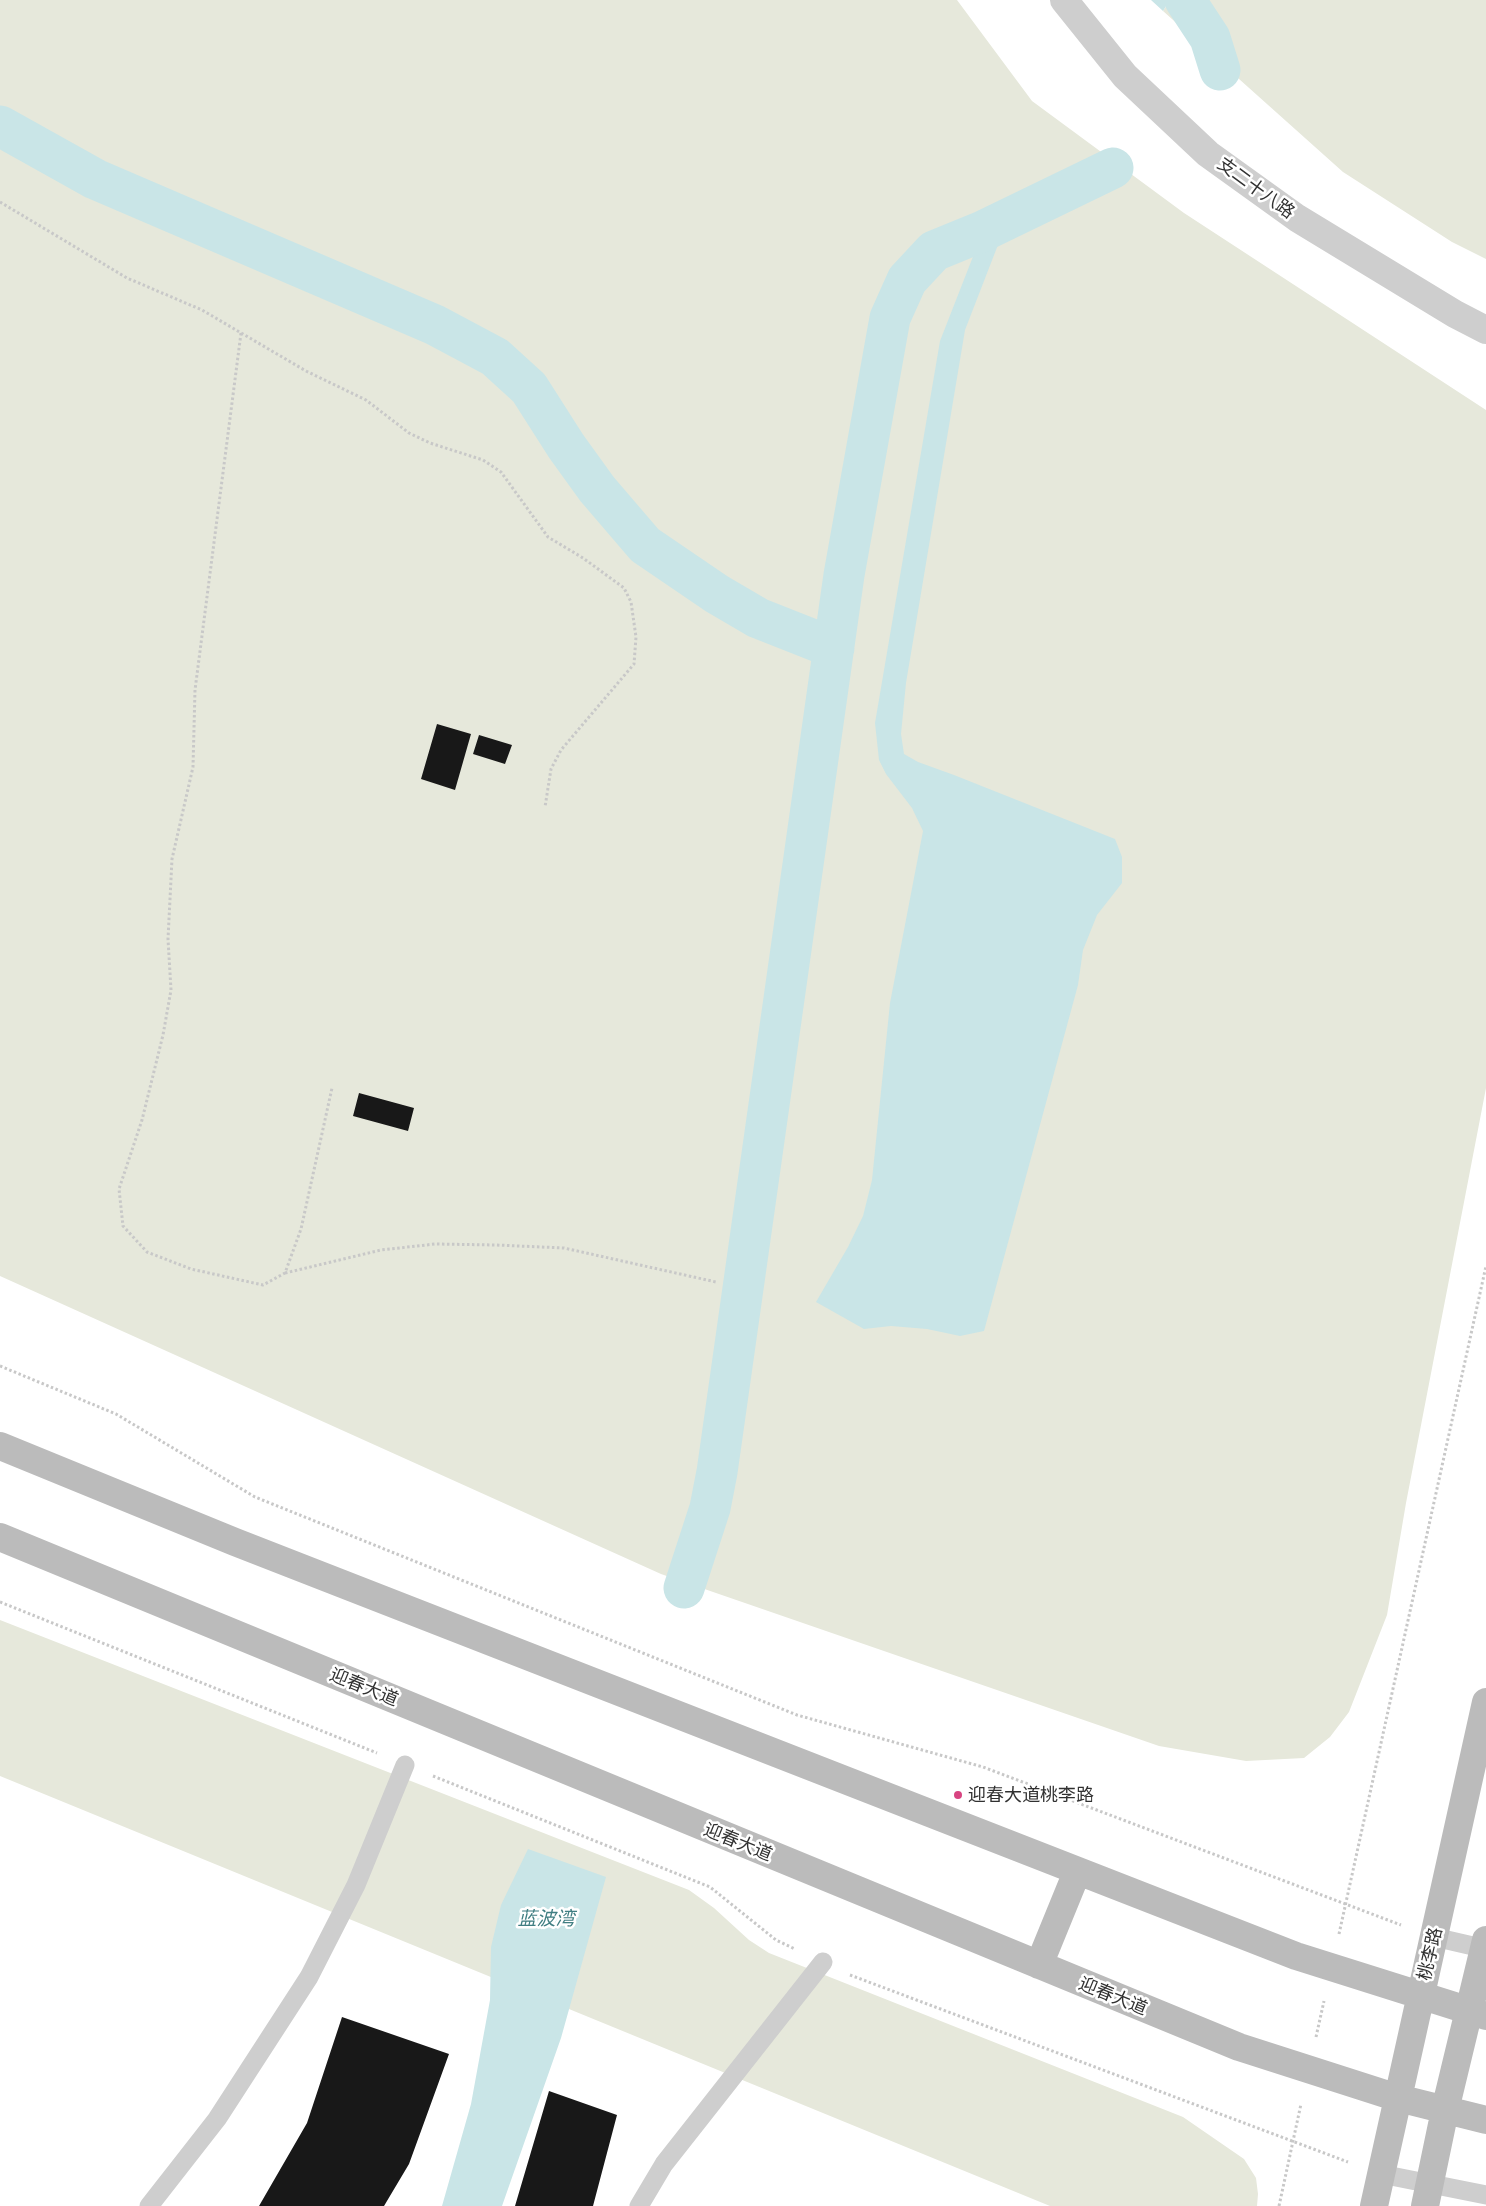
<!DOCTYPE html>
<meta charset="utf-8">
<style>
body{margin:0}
canvas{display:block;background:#fff}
</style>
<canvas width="1486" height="2206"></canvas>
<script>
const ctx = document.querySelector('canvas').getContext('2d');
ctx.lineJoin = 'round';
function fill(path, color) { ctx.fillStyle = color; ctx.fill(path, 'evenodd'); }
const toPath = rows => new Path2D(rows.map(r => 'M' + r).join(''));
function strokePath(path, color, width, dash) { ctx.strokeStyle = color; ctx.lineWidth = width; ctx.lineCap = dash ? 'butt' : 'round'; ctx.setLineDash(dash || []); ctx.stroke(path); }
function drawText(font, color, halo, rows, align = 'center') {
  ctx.font = font + ' Lato,"Noto Sans SC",sans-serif'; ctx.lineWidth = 5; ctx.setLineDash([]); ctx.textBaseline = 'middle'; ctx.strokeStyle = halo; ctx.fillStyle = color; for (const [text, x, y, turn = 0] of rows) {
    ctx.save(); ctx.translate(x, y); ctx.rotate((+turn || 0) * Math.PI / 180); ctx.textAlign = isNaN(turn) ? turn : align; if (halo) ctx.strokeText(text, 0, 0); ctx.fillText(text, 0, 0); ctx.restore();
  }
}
fill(toPath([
 [0,0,957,0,1032,101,1184,213,1486,410,1486,1088,1406,1503,1387,1615,1349,1712,1330,1737,1304,1758,1246,1761,1159,1746,661,1574,0,1276],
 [1170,0,1486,0,1486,259,1452,242,1343,172,1163,11],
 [0,1620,689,1890,714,1908,749,1940,769,1953,1183,2117,1244,2159,1256,2178,1258,2194,1257,2206,1050,2206,0,1776]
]), '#e6e8db');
fill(toPath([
 [1151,0,1170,0,1163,11],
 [1008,219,965,330,906,683,901,734,904,754,918,762,954,775,1115,839,1122,857,1122,883,1097,915,1083,950,1078,985,984,1331,960,1336,927,1329,891,1326,864,1329,816,1302,848,1247,863,1216,872,1180,890,1003,923,831,912,808,886,774,879,760,875,723,940,341,983,231],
 [528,1849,606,1877,561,2038,502,2206,442,2206,471,2104,490,2000,491,1947,501,1905]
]), '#c9e5e7');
strokePath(toPath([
 [1185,0,1210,38,1220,70],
 [0,126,95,179,435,325,495,357,529,388,566,446,597,489,645,545,717,594,758,618,834,648],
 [684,1588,710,1508,717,1472,844,575,890,318,907,280,934,251,983,231,1113,168]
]), '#c9e5e7', 41);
fill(toPath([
 [437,724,471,734,455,790,421,779],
 [479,735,512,745,505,764,473,754],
 [359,1093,414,1108,408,1131,353,1116],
 [342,2017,449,2054,409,2164,384,2206,259,2206,307,2123],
 [549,2091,617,2115,593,2206,515,2206]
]), '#181818');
strokePath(toPath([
 [0,202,127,278,202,310,306,371,366,400,409,433,430,443,483,460,501,472,548,537,583,558,624,588,631,602,636,637,634,664,561,750,551,769,545,807],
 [241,333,195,690,193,767,172,859,168,939,171,990,163,1035,142,1120,119,1189,123,1226,147,1252,191,1269,263,1285,285,1273,301,1229,332,1088],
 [285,1273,381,1250,435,1244,496,1245,564,1248,716,1282],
 [0,1366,116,1414,255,1497,797,1715,983,1767,1401,1925],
 [0,1602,377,1753],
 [433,1776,710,1887,776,1940,795,1949],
 [1339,1934,1486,1266],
 [850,1975,1348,2162],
 [1316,2037,1324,2001],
 [1279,2206,1301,2104]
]), '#c8c8c8', 3, [2.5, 2.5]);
strokePath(toPath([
 [1434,1937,1486,1949],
 [1381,2174,1486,2195],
 [149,2206,217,2119,309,1977,356,1885,405,1765],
 [639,2206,664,2164,823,1962]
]), '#cecece', 19);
strokePath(toPath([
 [1064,0,1125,76,1208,154,1297,218,1455,314,1486,330]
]), '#cecece', 28);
strokePath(toPath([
 [0,1446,235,1542,1296,1956,1486,2016],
 [0,1537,1239,2047,1398,2098,1486,2120],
 [1039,1965,1077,1872],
 [1374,2206,1486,1702],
 [1425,2206,1445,2110,1486,1940]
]), '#bbb', 28);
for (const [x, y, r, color] of [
 [958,1795,5,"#d84481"]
]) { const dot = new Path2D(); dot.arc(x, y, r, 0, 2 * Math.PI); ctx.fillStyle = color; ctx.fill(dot); strokePath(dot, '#fff', 2); }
drawText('18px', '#313131', '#fff', [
 ["支二十八路",1256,188,36],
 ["迎春大道",364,1687,22],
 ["迎春大道",738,1842,22],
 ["桃李路",1430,1954,-77],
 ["迎春大道",1113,1996,22]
]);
drawText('18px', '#313131', '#fff', [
 ["迎春大道桃李路",968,1795]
], 'left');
drawText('italic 19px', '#407e82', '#fff', [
 ["蓝波湾",546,1919]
]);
</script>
